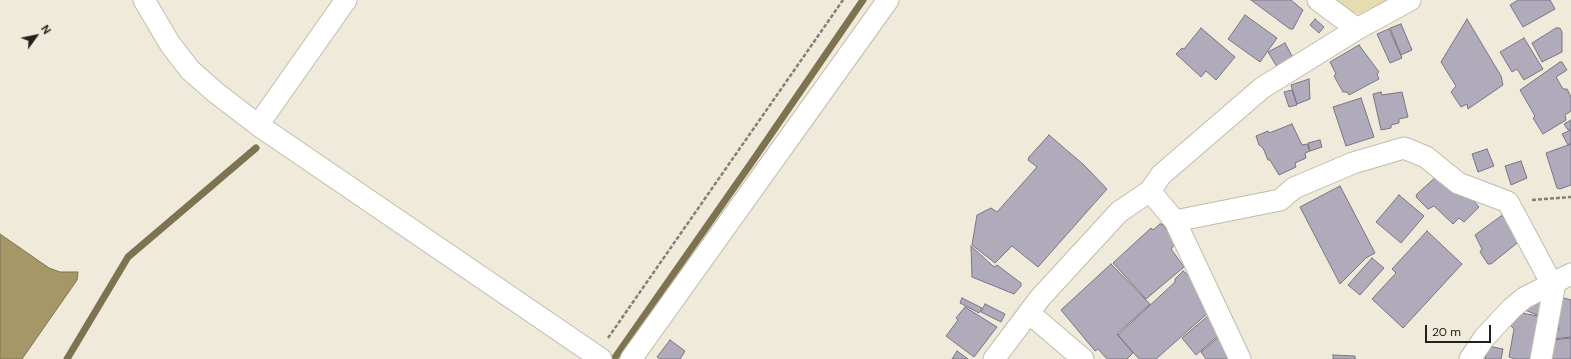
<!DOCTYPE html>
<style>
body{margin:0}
#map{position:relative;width:1571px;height:359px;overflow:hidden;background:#efeada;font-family:"DM Sans",sans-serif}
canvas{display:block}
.north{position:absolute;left:16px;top:16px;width:40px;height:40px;-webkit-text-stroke:3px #efeada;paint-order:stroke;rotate:57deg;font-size:11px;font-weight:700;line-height:16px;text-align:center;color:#22201a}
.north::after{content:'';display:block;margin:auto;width:14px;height:18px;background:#22201a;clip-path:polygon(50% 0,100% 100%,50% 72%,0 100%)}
.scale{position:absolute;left:1425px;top:325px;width:66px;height:18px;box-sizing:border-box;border:2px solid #22201a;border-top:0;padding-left:5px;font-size:12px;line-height:14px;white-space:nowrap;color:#22201a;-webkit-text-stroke:3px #efeada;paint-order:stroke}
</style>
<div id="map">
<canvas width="1571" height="359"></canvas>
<div class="north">N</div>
<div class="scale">20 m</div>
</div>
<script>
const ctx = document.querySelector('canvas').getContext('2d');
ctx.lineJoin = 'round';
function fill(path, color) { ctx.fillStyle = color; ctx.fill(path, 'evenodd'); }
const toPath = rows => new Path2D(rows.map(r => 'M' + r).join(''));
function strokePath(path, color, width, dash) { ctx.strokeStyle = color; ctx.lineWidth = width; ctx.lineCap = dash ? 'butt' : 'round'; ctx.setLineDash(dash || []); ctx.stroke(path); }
fill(toPath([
 [1336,0,1396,0,1363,15,1350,11]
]), '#e7dbb1');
const water = toPath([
 [0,234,49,268,60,272,78,272,77,280,22,359,0,359,0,234]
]);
fill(water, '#a69769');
strokePath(water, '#7e7351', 1);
strokePath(toPath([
 [67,359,128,257,256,148],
 [614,359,754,159,863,0]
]), '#7e7351', 7);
const building = toPath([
 [1251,0,1291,0,1303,10,1293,29,1290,29,1251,0],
 [1518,0,1550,0,1555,9,1523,27,1510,5,1518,0],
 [1245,15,1277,38,1260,62,1228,39,1245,15],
 [1315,19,1324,27,1319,33,1310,25,1315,19],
 [1467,19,1501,76,1503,85,1468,109,1467,104,1461,107,1451,92,1456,86,1441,62,1467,19],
 [1401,24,1412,50,1401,55,1390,28,1401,24],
 [1201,28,1235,57,1216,80,1206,71,1201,77,1176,54,1182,48,1184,49,1201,28],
 [1556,28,1560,28,1562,32,1562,52,1542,62,1532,43,1556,28],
 [1389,29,1402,58,1390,63,1377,34,1389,29],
 [1524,38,1543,69,1524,80,1517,69,1512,72,1500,52,1524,38],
 [1285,43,1293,58,1277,67,1268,52,1285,43],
 [1359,45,1379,72,1377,74,1379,79,1349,95,1347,92,1343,92,1334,76,1336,74,1330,62,1359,45],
 [1560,62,1562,62,1567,70,1556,77,1563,89,1567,89,1571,97,1571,111,1565,115,1566,120,1543,134,1533,118,1535,116,1520,90,1560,62],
 [1309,79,1310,99,1297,104,1291,85,1309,79],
 [1292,90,1297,105,1289,107,1284,92,1292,90],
 [1381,92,1382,95,1402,92,1408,117,1399,119,1399,123,1391,125,1391,128,1381,130,1373,94,1381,92],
 [1361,98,1374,137,1346,146,1333,107,1361,98],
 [1571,120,1571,129,1568,130,1564,124,1571,120],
 [1292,124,1302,145,1307,144,1310,151,1305,153,1306,158,1295,163,1296,167,1279,175,1270,160,1268,160,1263,148,1259,145,1256,136,1268,131,1269,133,1292,124],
 [1571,130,1571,143,1568,145,1562,134,1571,130],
 [1049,135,1084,165,1107,189,1038,267,1012,246,995,263,972,245,977,215,991,208,997,212,1037,167,1028,160,1029,157,1049,135],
 [1320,140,1322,147,1310,151,1308,143,1320,140],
 [1571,144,1571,185,1560,189,1557,188,1546,153,1571,144],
 [1487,149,1494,166,1478,172,1472,154,1487,149],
 [1521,161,1527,178,1511,185,1505,166,1521,161],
 [1438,175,1465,191,1479,207,1464,222,1459,218,1453,224,1434,206,1428,209,1416,197,1417,194,1438,175],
 [1340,186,1375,253,1366,258,1340,284,1300,207,1340,186],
 [1399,195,1424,216,1401,243,1376,222,1399,195],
 [1501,216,1504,216,1521,240,1491,264,1488,264,1480,252,1482,249,1475,235,1501,216],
 [1160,224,1162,224,1177,242,1171,249,1184,267,1146,299,1113,263,1151,228,1153,230,1160,224],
 [1427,231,1462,264,1403,328,1372,299,1396,273,1392,269,1427,231],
 [971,246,994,267,997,265,1021,283,1021,286,1014,294,972,277,971,246],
 [1372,258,1384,268,1360,295,1348,285,1372,258],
 [1111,264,1150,304,1117,334,1133,353,1127,359,1107,359,1098,349,1095,351,1061,310,1111,264],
 [1183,271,1195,281,1208,313,1156,359,1139,359,1118,335,1175,282,1175,279,1183,271],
 [1545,296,1542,317,1525,310,1545,296],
 [1560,297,1571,300,1571,337,1552,339,1551,332,1559,330,1556,305,1560,297],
 [962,298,982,308,979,313,960,303,962,298],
 [985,304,1005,314,1001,322,981,312,985,304],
 [965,307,997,327,974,357,946,336,958,320,956,318,965,307],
 [1516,312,1543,317,1534,359,1515,359,1509,357,1514,329,1509,324,1516,312],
 [1209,315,1220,334,1196,355,1182,338,1209,315],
 [1221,335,1232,359,1206,359,1201,352,1221,335],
 [1571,338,1571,359,1549,359,1553,340,1571,338],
 [670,340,685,351,680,359,660,359,657,357,670,340],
 [1488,346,1503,349,1501,359,1485,359,1488,346],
 [957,351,968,359,952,359,957,351],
 [1333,355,1355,356,1355,359,1333,359,1333,355]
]);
fill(building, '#b0abbb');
strokePath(building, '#7a7584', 1);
const minor = toPath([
 [144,0,170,44,190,70,215,92,258,125,601,359],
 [1318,0,1357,29],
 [258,125,346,0],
 [1150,191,1175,221,1240,359],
 [1175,221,1280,200,1294,188,1353,163,1404,148,1426,157,1458,183,1508,202,1554,288,1541,359],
 [1029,313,1083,359],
 [631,359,888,0],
 [994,359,1040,298,1119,212,1150,191,1161,175,1262,88,1357,29,1410,0],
 [1470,359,1484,338,1511,309,1524,298,1571,274]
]);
strokePath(minor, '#c1bcac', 23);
strokePath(toPath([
 [1532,200,1571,197],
 [608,338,843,0]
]), '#838075', 2.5, [4, 2]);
strokePath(minor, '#fff', 21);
</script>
